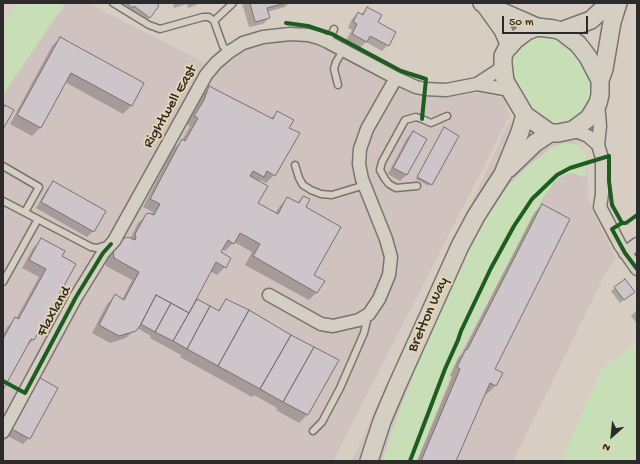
<!DOCTYPE html>
<style>
body{margin:0}
#map{position:relative;width:640px;height:464px;overflow:hidden;background:#d7cdc2;font-family:"Gochi Hand",sans-serif}
canvas{display:block}
.frame{position:absolute;inset:0;border:4px solid #2b2b2b;pointer-events:none}
.north{position:absolute;left:592px;top:416px;width:40px;height:40px;-webkit-text-stroke:3px #e6d4b1;paint-order:stroke;rotate:207deg;font-size:11px;font-weight:700;line-height:16px;text-align:center;color:#2b2b2b}
.north::after{content:'';display:block;margin:auto;width:14px;height:18px;background:#2b2b2b;clip-path:polygon(50% 0,100% 100%,50% 72%,0 100%)}
.scale{position:absolute;left:502px;top:16px;width:86px;height:18px;box-sizing:border-box;border:2px solid #2b2b2b;border-top:0;padding-left:5px;font-size:12px;line-height:14px;white-space:nowrap;color:#2b2b2b;-webkit-text-stroke:3px #e6d4b1;paint-order:stroke}
</style>
<div id="map">
<canvas width="640" height="464"></canvas>
<div class="frame"></div>
<div class="north">N</div>
<div class="scale">50 m</div>
</div>
<script>
const ctx = document.querySelector('canvas').getContext('2d');
ctx.lineJoin = 'round';
function fill(path, color) { ctx.fillStyle = color; ctx.fill(path, 'evenodd'); }
const toPath = rows => new Path2D(rows.map(r => 'M' + r).join(''));
function strokePath(path, color, width, dash) { ctx.strokeStyle = color; ctx.lineWidth = width; ctx.lineCap = dash ? 'butt' : 'round'; ctx.setLineDash(dash || []); ctx.stroke(path); }
function drawText(font, color, halo, rows, align = 'center') {
  ctx.font = font + ' "Gochi Hand",sans-serif'; ctx.lineWidth = 4; ctx.setLineDash([]); ctx.textBaseline = 'middle'; ctx.strokeStyle = halo; ctx.fillStyle = color; for (const [text, x, y, turn = 0] of rows) {
    ctx.save(); ctx.translate(x, y); ctx.rotate((+turn || 0) * Math.PI / 180); ctx.textAlign = isNaN(turn) ? turn : align; if (halo) ctx.strokeText(text, 0, 0); ctx.fillText(text, 0, 0); ctx.restore();
  }
}
fill(toPath([
 [67,3,88,3,217,69,246,49,283,41,300,40,350,56,415,91,482,93,504,98,510,115,333,461,3,461,3,89],
 [509,122,574,140,586,152,588,198,604,235,616,258,604,276,513,461,352,461]
]), '#d0c2be');
fill(toPath([
 [18,3,65,3,3,95,3,21],
 [547,27,588,57,598,103,558,133,516,100,506,50],
 [564,143,576,144,586,152,586,174,583,177,573,173,564,175,553,183,542,200,457,360,417,461,382,461,391,432,422,353,452,283,485,219,502,192,527,167,551,148],
 [637,342,637,461,561,461,601,369]
]), '#c8deb6');
fill(toPath([
 [112,3,154,3,150,17,144,23],
 [173,3,201,3,188,8,187,4,174,8],
 [242,3,289,3,285,7,267,12,269,18,263,24,249,27],
 [367,8,377,22,388,45,382,51,366,42,360,48,346,40,352,30,348,28,352,19,358,13,361,15],
 [60,38,143,83,131,106,123,114,65,82,40,128,32,136,10,124,52,46],
 [210,87,270,119,278,112,288,128,274,175,266,183,260,180,258,181,257,204,275,214,280,206,288,198,297,203,303,197,313,276,317,292,309,300,245,265,252,252,234,242,225,251,222,249,220,252,225,267,217,275,210,271,194,304,197,300,217,311,227,300,307,415,299,423,276,410,277,408,254,395,252,397,180,357,181,355,150,338,151,336,137,328,126,338,110,343,92,333,107,304,115,296,122,300,132,280,106,266,104,252,130,239,138,223,147,215,151,215,153,212,143,207,174,148,182,141,190,126,187,124,196,109,202,95],
 [444,128,457,136,429,186,416,179],
 [413,132,426,139,406,175,400,181,388,174,407,138],
 [53,183,93,231,87,237,36,208,47,189],
 [542,205,493,370,501,373,495,386,487,394,484,392,454,461,417,461,452,377,450,375,458,358,462,354,534,213],
 [41,240,61,256,75,264,33,340,25,348,3,388,3,335,7,327,16,319,39,277,22,268,33,248],
 [615,288,630,295,620,303,611,291],
 [637,310,637,324,631,316],
 [38,378,29,438,23,444,4,434]
]), '#0003');
const building = toPath([
 [126,3,156,3,159,6,150,18,134,6,133,8,126,3],
 [250,3,286,3,267,8,270,18,255,22,250,3],
 [367,7,382,15,378,22,396,32,389,46,370,36,367,42,352,34,357,24,353,22,358,12,363,15,367,7],
 [60,37,144,83,132,106,71,73,41,128,17,115,60,37],
 [209,86,273,119,277,111,294,120,289,128,300,133,275,176,267,171,264,177,253,171,250,176,268,186,258,203,278,214,287,197,299,203,303,196,310,199,306,207,341,227,314,275,325,281,317,293,253,256,260,244,240,233,234,244,228,240,221,252,231,258,226,268,216,262,189,313,156,295,141,324,136,331,119,336,99,325,115,294,124,300,139,272,114,258,112,243,128,237,135,240,136,238,135,234,146,214,149,213,154,215,160,204,150,199,182,139,185,141,198,118,194,116,204,100,209,86],
 [5,105,14,110,3,129,3,109,5,105],
 [444,127,459,136,432,185,417,177,444,127],
 [413,131,427,139,407,175,393,168,413,131],
 [53,181,106,211,94,232,41,202,53,181],
 [542,204,570,219,495,369,503,373,496,386,490,383,456,461,421,461,460,369,457,367,466,349,467,350,542,204],
 [41,238,65,251,62,256,76,264,34,340,31,339,3,390,3,339,15,317,19,319,19,318,46,269,29,260,41,238],
 [625,279,635,292,624,300,614,287,625,279],
 [156,295,171,303,155,332,141,324,156,295],
 [197,299,210,306,187,349,173,341,197,299],
 [226,299,249,310,218,366,187,349,210,306,219,311,226,299],
 [171,303,189,313,173,341,155,332,171,303],
 [249,310,291,335,260,389,218,366,249,310],
 [291,335,314,347,283,402,260,389,291,335],
 [314,347,339,360,308,415,283,402,314,347],
 [38,377,58,388,30,439,10,428,38,377]
]);
fill(building, '#cdc5c9');
strokePath(building, '#78746f', 1);
const lane = toPath([
 [113,3,149,25,160,29,203,17,209,17,214,21,223,46,229,52],
 [214,21,233,3],
 [328,42,334,29],
 [338,85,334,69,336,62,344,49],
 [295,165,299,178,303,185,311,190,321,194,332,195,365,185],
 [3,166,39,187,25,212],
 [417,186,396,188,389,184,385,179,380,170,382,162,405,120,416,117,422,119,431,123,447,116],
 [3,201,91,247,97,248,107,245],
 [3,282,38,219],
 [313,431,322,422,340,388,364,333,368,316]
]);
const street = toPath([
 [477,84,510,90],
 [598,103,600,126,598,145,602,158,602,194,600,207,620,245,637,269],
 [573,130,588,136,598,145],
 [625,253,637,244],
 [269,295,321,324,333,326,359,320,369,314,379,299,389,275,391,257,386,239,362,179,359,164,360,149,367,129,396,78],
 [3,432,76,297,103,253,114,241,206,75,216,63,229,52,243,43,263,37,290,34,308,35,319,38,328,42,396,78,416,87,425,89,446,90,477,84,503,67]
]);
const secondary = toPath([
 [482,3,537,27],
 [485,5,503,30,510,46],
 [537,27,554,29,561,31,578,44,588,57,600,80,600,95,598,103,589,118,573,130,558,133,550,133,536,123,525,115,505,81,503,64,503,56,506,50,515,40,527,31,537,27],
 [561,31,591,20,609,3],
 [600,80,604,69,612,22,618,3],
 [508,169,535,143,550,133],
 [369,461,382,421,396,388,460,246,476,216,503,174,520,132,525,115]
]);
strokePath(lane, '#78746f', 9);
strokePath(street, '#78746f', 15);
strokePath(secondary, '#78746f', 20);
strokePath(lane, '#d5cec2', 6);
strokePath(street, '#d5cec2', 12);
strokePath(secondary, '#d5cec2', 17);
strokePath(toPath([
 [286,23,308,26,332,34,401,71,426,79,422,119],
 [637,215,626,223,622,223,612,229,625,253,637,269],
 [3,381,25,393,76,297,103,253,111,244],
 [410,461,426,419,445,369,458,340,461,331,491,268,514,226,532,199,557,175,570,168,609,156,609,181,612,205,622,223]
]), '#1b5e20', 4);
drawText('15px', '#2b2b2b', '#e6d4b1', [
 ["Rightwell East",171,107,-60],
 ["Flaxland",55,312,-61],
 ["Bretton Way",429,315,-66]
]);
</script>
